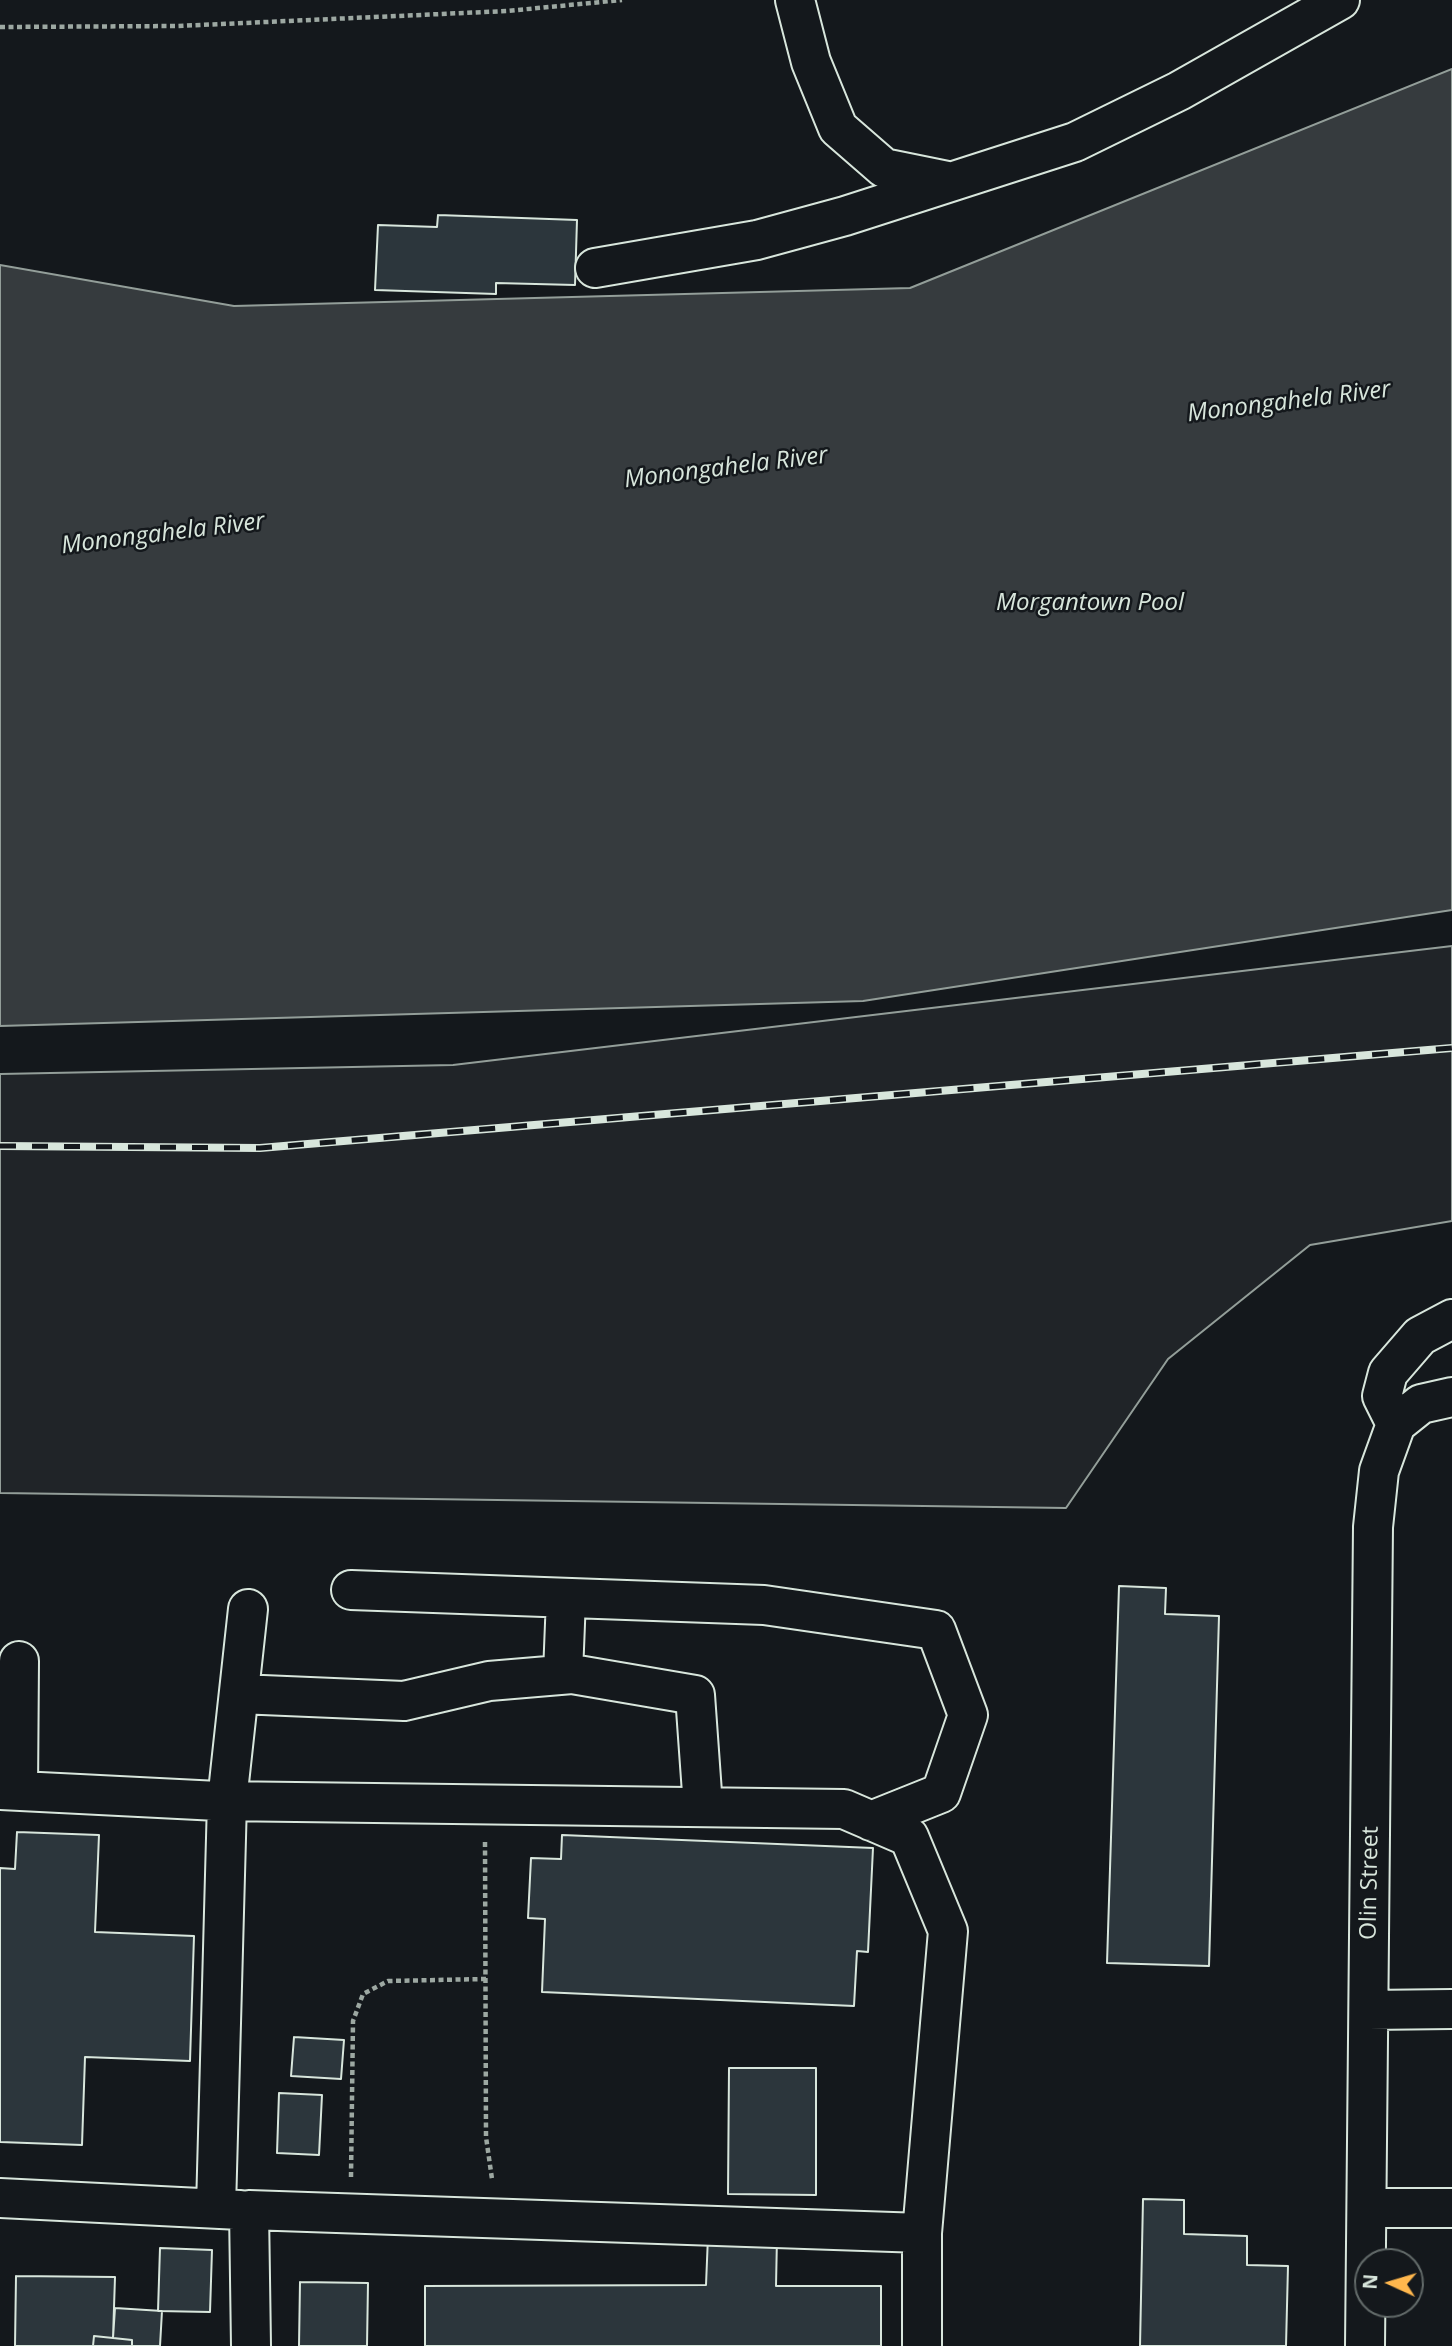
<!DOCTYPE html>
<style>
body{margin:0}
#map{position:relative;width:1452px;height:2346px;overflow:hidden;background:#14181c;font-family:"Open Sans",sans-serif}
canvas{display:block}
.north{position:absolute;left:1354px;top:2248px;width:70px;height:70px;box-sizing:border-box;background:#14181c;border:2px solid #626a69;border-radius:50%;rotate:274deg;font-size:19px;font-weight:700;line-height:28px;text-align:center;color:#d8e6dc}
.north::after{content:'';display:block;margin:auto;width:24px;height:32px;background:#ffb74d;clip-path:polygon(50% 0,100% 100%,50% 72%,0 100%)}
</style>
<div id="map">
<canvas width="1452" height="2346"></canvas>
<div class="north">N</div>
</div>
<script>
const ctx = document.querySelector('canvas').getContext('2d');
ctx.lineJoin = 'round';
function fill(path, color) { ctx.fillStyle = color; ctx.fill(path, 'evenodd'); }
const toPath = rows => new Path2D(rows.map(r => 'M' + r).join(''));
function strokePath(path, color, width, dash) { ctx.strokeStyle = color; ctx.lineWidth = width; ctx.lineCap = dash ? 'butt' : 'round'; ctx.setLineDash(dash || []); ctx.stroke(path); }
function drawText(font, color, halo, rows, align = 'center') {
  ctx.font = font + ' "Open Sans",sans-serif'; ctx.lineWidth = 5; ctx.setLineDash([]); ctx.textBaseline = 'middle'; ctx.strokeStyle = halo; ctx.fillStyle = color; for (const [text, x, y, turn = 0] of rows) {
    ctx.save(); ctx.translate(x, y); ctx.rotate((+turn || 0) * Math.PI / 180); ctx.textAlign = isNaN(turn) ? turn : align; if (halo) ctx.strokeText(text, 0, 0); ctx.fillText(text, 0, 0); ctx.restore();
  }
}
const green = toPath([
 [1452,946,1452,1221,1310,1245,1168,1359,1066,1508,0,1493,0,1074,453,1065,1452,946]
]);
fill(green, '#202428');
strokePath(green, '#939e99', 2);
const water = toPath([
 [1452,69,1452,910,863,1001,0,1026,0,265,234,306,910,288,1452,69]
]);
fill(water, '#363b3e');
strokePath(water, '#939e99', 2);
const building = toPath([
 [438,215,577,220,575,285,496,283,496,294,375,290,378,225,437,227,438,215],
 [1119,1586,1166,1588,1165,1614,1219,1616,1209,1966,1107,1963,1119,1586],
 [17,1832,99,1835,95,1932,194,1936,190,2061,85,2057,82,2145,0,2142,0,1868,15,1869,17,1832],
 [562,1835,873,1848,868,1952,857,1951,854,2006,542,1992,545,1919,528,1918,531,1858,561,1859,562,1835],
 [294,2037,344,2040,341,2079,291,2076,294,2037],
 [729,2068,816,2068,816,2195,728,2194,729,2068],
 [279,2093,322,2095,319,2155,277,2153,279,2093],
 [1143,2199,1184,2200,1184,2234,1247,2236,1247,2265,1288,2266,1286,2346,1140,2346,1143,2199],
 [708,2236,777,2237,776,2286,881,2286,881,2346,425,2346,425,2286,706,2285,708,2236],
 [160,2248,212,2250,210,2312,158,2311,160,2248],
 [16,2276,115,2277,113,2338,94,2336,93,2346,15,2346,16,2276],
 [300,2282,368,2283,367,2346,299,2346,300,2282],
 [115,2308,162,2311,160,2346,132,2346,132,2340,113,2338,115,2308],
 [94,2336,132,2340,132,2346,93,2346,94,2336]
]);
fill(building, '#2c363c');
strokePath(building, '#d8e6dc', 2);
const minor = toPath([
 [795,0,811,62,838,128,884,168,948,181],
 [595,268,757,240,845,216,1075,142,1179,91,1340,0],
 [1396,1424,1382,1396,1388,1373,1420,1336,1452,1319],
 [1396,1424,1421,1404,1452,1397],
 [351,1590,764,1605,936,1630,968,1715,941,1793,871,1821],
 [563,1674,566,1598],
 [239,1694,404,1701,489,1681,572,1674,695,1695,703,1807],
 [0,1790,218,1801,844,1809,909,1837,948,1931,922,2233,922,2346],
 [18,1791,19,1661],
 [1369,2010,1452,2009],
 [0,2198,240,2210],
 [216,2208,227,1801,248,1609],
 [1367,2208,1452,2208],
 [251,2346,249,2210,922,2233],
 [1365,2346,1373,1527,1379,1471,1396,1424]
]);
strokePath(minor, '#d8e6dc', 42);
strokePath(toPath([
 [0,27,178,26,507,11,622,0],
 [485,1842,486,2137,492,2179],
 [351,2177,353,2021,363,1994,388,1981,486,1979]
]), '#9da8a2', 4.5, [5, 3.5]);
strokePath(minor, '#14181c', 38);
const rail = toPath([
 [0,1146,260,1148,1452,1048]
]);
strokePath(rail, '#d8e6dc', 8);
strokePath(rail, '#14181c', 5, [16]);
drawText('23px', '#d8e6dc', '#14181c', [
 ["Olin Street",1370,1883,-89]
]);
drawText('italic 24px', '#d8e6dc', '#14181c', [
 ["Monongahela River",1289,402,-7],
 ["Monongahela River",726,468,-7],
 ["Monongahela River",163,534,-7],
 ["Morgantown Pool",1090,603]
]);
</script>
